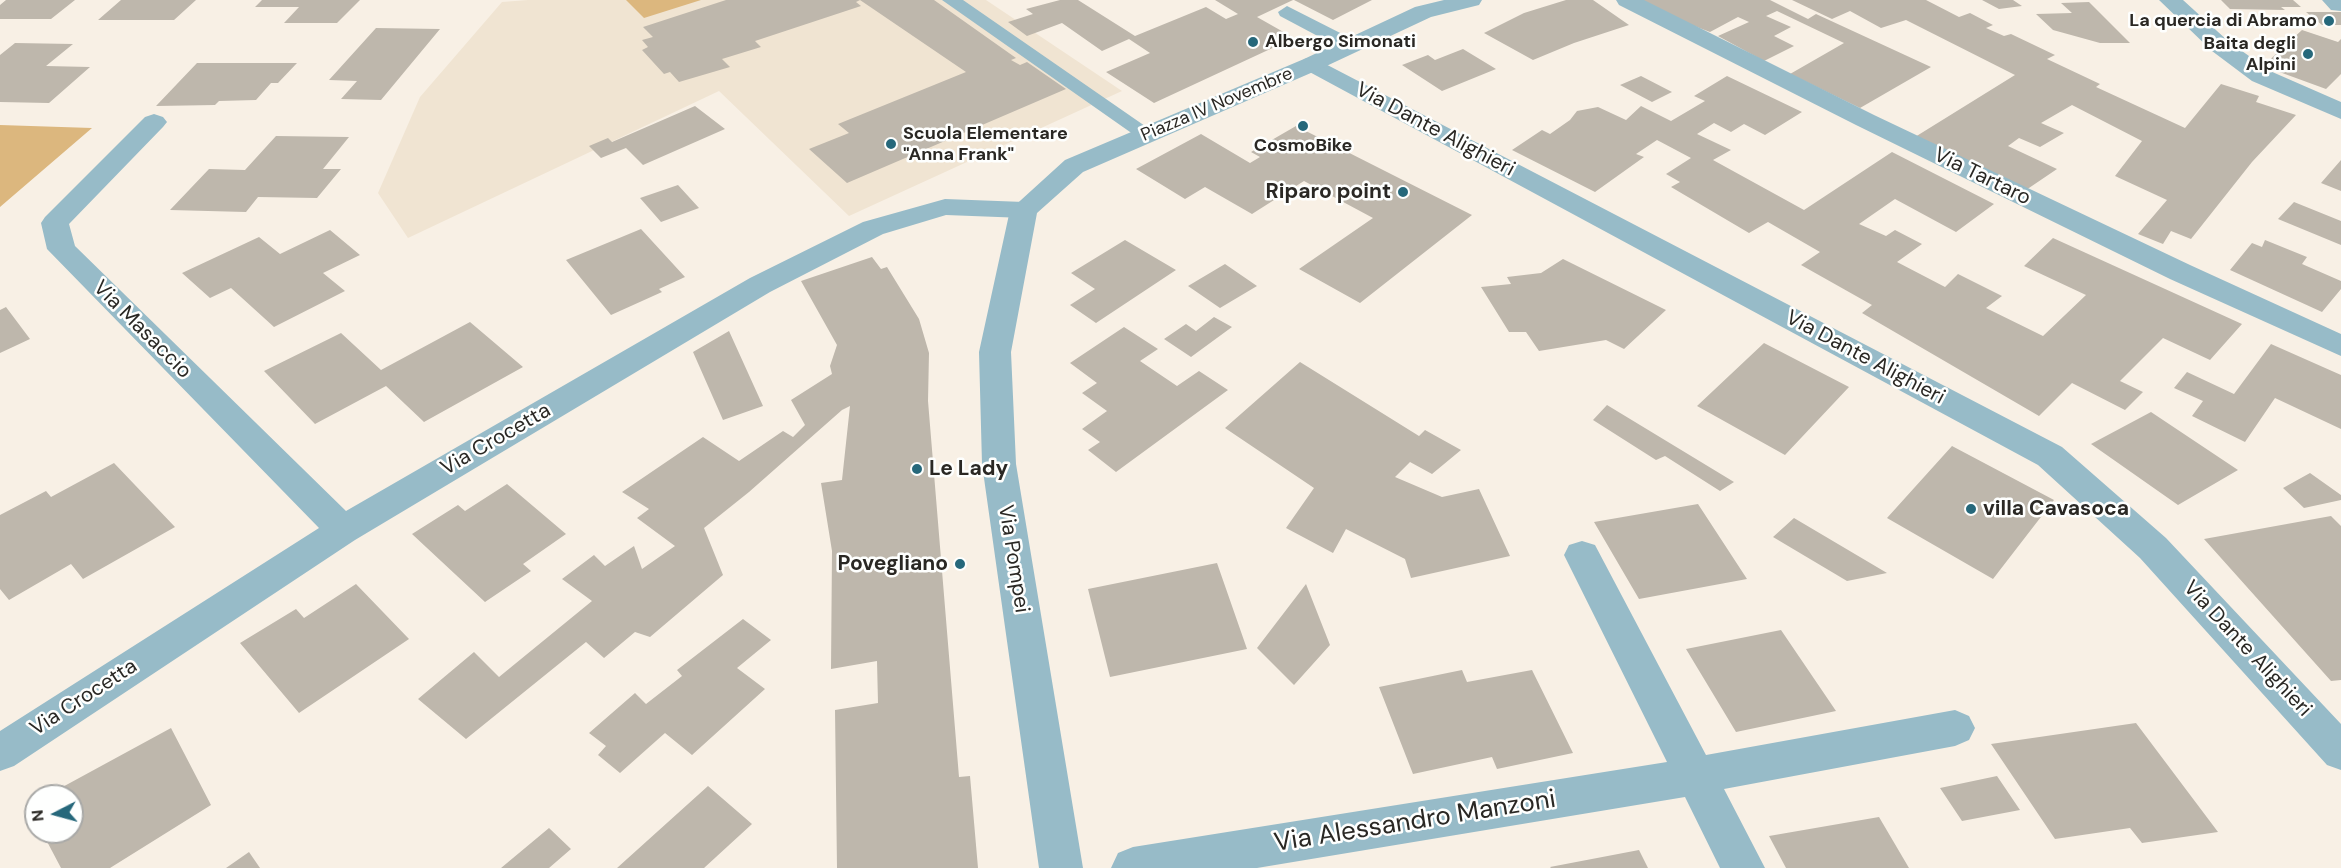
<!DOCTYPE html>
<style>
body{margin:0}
#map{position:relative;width:2341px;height:868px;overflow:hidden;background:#f8f0e5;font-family:"DM Sans",sans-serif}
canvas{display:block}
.north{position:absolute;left:24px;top:784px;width:60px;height:60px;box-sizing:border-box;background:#fefffe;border:2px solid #a9a9a7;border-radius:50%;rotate:264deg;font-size:16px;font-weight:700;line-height:24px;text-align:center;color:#2a2824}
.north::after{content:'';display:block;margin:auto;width:21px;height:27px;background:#26687b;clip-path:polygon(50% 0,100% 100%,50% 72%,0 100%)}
</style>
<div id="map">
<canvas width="2341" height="868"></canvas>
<div class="north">N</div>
</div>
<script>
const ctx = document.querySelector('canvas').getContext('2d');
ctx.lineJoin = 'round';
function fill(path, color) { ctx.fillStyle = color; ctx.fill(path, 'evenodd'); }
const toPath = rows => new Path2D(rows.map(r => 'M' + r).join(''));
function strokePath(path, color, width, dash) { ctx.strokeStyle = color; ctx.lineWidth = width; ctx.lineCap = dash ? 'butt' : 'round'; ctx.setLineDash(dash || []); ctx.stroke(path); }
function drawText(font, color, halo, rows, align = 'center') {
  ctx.font = font + ' "DM Sans",sans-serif'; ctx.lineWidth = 5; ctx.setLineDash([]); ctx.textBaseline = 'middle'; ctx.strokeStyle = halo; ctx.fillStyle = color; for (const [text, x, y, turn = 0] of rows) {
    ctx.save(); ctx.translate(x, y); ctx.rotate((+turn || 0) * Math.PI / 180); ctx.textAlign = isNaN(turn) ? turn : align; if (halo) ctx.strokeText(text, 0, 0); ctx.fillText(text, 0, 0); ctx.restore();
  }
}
fill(toPath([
 [528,0,986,0,1122,91,849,216,719,91,408,238,378,193,420,97,502,2]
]), '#f0e4d2');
fill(toPath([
 [626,0,701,0,644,18],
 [0,125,92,128,0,207]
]), '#dcb77e');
fill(toPath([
 [6,0,75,0,51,19,0,19,0,5],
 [121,0,196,0,174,20,98,20],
 [262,0,360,0,337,23,284,23,299,7,255,7],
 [726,0,860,0,856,2,861,6,755,41,761,47,722,59,730,67,679,82,670,72,664,74,642,50,648,47,642,40,653,37,643,27],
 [860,0,934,0,1016,58,1011,60,1020,65,1027,62,1066,89,847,183,809,149,849,133,838,124,966,72],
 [1060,0,1078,0,1135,36,1206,7,1226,19,1238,14,1215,0,1293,0,1257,17,1294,38,1154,103,1106,72,1150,53,1129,39,1102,51,1062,23,1027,36,1008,22,1033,14,1026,9],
 [1294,0,1372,0,1333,20],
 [1566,0,1593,0,1629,25,1574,43,1533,60,1484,33,1524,13],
 [1641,0,1770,0,1808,19,1816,14,1931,67,1860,108,1790,74,1844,43,1777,11,1766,16,1791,27,1774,36,1794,46,1764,61,1718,36,1749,22,1738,17,1710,32,1673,18],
 [1792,0,1926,0,1959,17,1970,13,1993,25,1986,28,2004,36,2011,34,2055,55,2047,59,2100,84,2096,87,2185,128,2221,84,2259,96,2256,102,2296,115,2252,162,2191,239,2171,231,2163,244,2138,234,2167,200,2115,176,2142,141,2072,105,2041,123,2064,133,2040,147,2019,138,2008,146,2057,169,2026,190,1915,137,2015,75,1906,20,1881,28,1850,11,1832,19],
 [1982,0,2013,0,2022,6,1999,9],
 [2221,0,2293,0,2301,7,2281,7,2285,10,2230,9],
 [2089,2,2130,43,2100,43,2053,30,2036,14,2072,13,2061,3],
 [2306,12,2341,12,2341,25,2322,25],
 [376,28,440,29,381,100,341,99,357,81,329,80],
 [2302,30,2338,42,2341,39,2341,74,2326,89,2263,66],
 [15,43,73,44,46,66,90,67,49,103,0,102,0,55],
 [1463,49,1496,69,1442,91,1402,65,1428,55,1435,60],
 [197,63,297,63,278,83,271,83,256,100,219,101,215,105,156,106],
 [1641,76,1672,92,1652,102,1620,85],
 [1727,76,1802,112,1765,135,1744,124,1731,132,1714,123,1697,134,1731,150,1713,160,1804,210,1892,152,1994,204,1956,232,1895,199,1859,224,1886,236,1895,230,1922,244,1897,262,1945,287,1958,274,2002,296,1986,308,2043,336,2086,295,2024,266,2053,238,2242,324,2210,360,2163,338,2120,381,2143,392,2125,410,2072,383,2039,416,1862,313,1872,305,1801,265,1820,252,1768,222,1749,233,1671,187,1680,182,1666,174,1691,158,1657,140,1636,154,1644,157,1595,192,1512,150,1542,130,1550,134,1570,120,1577,111,1598,107,1626,120,1641,106,1671,121,1705,101,1694,96],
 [695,106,725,129,643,165,626,148,601,158,589,146,608,138,612,142],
 [1296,126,1472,215,1360,303,1299,269,1373,218,1304,181,1252,214,1205,187,1185,199,1136,169,1201,134,1250,163,1260,157,1251,152],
 [276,136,349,137,323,169,341,169,317,198,258,197,246,212,170,210,209,169,245,170],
 [2341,160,2341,191,2321,183],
 [678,185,699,208,661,222,640,198],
 [2294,202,2341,221,2341,245,2278,219],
 [641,229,685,277,659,289,662,292,611,315,566,260],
 [330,230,360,255,323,273,345,291,274,327,231,288,210,298,182,273,259,237,280,254],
 [1125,240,1176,270,1096,323,1070,305,1095,289,1071,273],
 [2265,240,2307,257,2302,264,2341,281,2341,289,2322,312,2230,270,2252,243,2262,247],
 [872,257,881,269,887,267,919,319,929,353,928,401,959,777,970,776,978,868,837,868,835,710,878,703,877,661,831,669,832,551,821,483,842,480,850,406,842,410,749,492,704,528,723,575,650,637,635,632,604,658,586,642,466,739,418,699,474,652,499,677,592,601,562,579,594,555,605,566,634,546,642,569,675,546,637,518,649,509,622,492,703,437,739,461,783,431,793,437,805,425,791,400,832,374,830,366,837,345,801,281],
 [1563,259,1666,310,1624,349,1606,340,1539,351,1526,332,1509,332,1481,287,1511,284,1507,277,1541,273],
 [1225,264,1257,286,1220,308,1188,286],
 [6,307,30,339,0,353,0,310],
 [1214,317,1232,327,1191,357,1164,339,1186,324,1196,331],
 [470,322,523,367,424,422,386,386,315,424,264,371,341,333,381,370],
 [1124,327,1158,349,1140,361,1177,386,1199,371,1228,390,1116,472,1088,450,1100,442,1082,429,1107,411,1082,393,1097,383,1070,363],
 [729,331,763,406,723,420,693,352],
 [1764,343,1849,387,1785,455,1697,406],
 [2271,344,2341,375,2341,429,2275,398,2245,442,2192,416,2203,401,2174,388,2187,372,2234,394],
 [1300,362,1419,436,1425,430,1461,450,1432,474,1410,462,1395,477,1442,497,1479,489,1510,556,1411,578,1405,559,1346,529,1333,553,1286,528,1314,488,1225,428],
 [1607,405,1734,482,1720,491,1665,456,1656,460,1593,420],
 [2151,412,2238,470,2178,505,2091,444],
 [1952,446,2054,500,1993,579,1887,518],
 [114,463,175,527,83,579,71,564,9,600,0,589,0,515,46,491,51,497],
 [2310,473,2341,495,2341,500,2304,508,2283,488],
 [507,484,566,534,523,564,531,571,485,602,412,534,458,505,465,511],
 [1698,504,1747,579,1639,599,1594,522],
 [2331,516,2341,526,2341,680,2331,681,2204,539],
 [1794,518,1887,573,1847,581,1773,537],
 [1217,563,1247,649,1110,677,1088,589],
 [356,584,409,639,299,713,240,643,296,609,304,618],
 [1306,584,1330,645,1294,685,1257,648],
 [743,619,771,640,737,668,765,689,692,755,665,733,620,773,598,755,606,746,589,733,635,693,646,704,682,676,677,670],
 [1781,630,1836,711,1736,732,1686,649],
 [1462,670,1467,682,1532,670,1573,753,1497,769,1492,757,1413,774,1379,687],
 [2136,723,2218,832,2142,843,2130,828,2055,839,1991,744],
 [171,728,211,805,110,868,61,868,42,832,72,832,72,796,46,796],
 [1997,776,2020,810,1962,821,1940,788],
 [708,786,752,824,704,868,617,868],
 [36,801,36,822,27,806],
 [1879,817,1909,868,1786,868,1769,836],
 [549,828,571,849,549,868,501,868],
 [1639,850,1648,868,1551,868,1550,867],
 [249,852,260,868,226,868]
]), '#beb7ac');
fill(toPath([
 [942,0,963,0,1158,135,1154,139,1147,141,1140,139,942,0],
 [2322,0,2341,0,2341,11,2331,10,2322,0],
 [1287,6,1358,42,1361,46,1351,52,1344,50,1280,16,1278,12,1287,6]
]), '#97bbc8');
fill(toPath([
 [1616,0,1644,0,1874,115,2190,265,2341,334,2341,356,2170,279,1856,125,1619,5,1616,0],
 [2159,0,2183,0,2228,41,2270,71,2341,102,2341,119,2252,81,2212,51,2159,0],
 [1312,57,2062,447,2166,538,2341,724,2341,770,2327,765,2140,558,2038,465,1304,69,1300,64,1304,59,1312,57],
 [154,114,163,117,167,122,163,127,69,224,75,246,346,511,750,278,863,222,945,199,1024,202,1034,204,1038,210,1034,216,1024,218,946,215,883,234,770,292,355,540,14,766,0,771,0,731,319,528,47,249,41,223,45,217,145,117,154,114],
 [1582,541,1595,545,1706,755,1955,710,1969,716,1975,728,1969,740,1955,746,1724,789,1765,868,1720,868,1685,797,1257,868,1111,868,1118,853,1133,847,1667,762,1564,555,1569,545,1582,541]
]), '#97bbc8');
fill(toPath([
 [1444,0,1482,0,1479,5,1431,17,1320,69,1083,172,1037,213,1011,352,1016,464,1083,868,1039,868,982,464,979,352,1010,210,1065,160,1304,59,1415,7,1444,0]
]), '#97bbc8');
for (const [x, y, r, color] of [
 [2329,21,6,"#26687b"],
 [1253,42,6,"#26687b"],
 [2308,54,6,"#26687b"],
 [1303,126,6,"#26687b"],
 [891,144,6,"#26687b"],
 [1403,192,6,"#26687b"],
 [917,469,6,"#26687b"],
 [1971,509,6,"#26687b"],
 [960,564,6,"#26687b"]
]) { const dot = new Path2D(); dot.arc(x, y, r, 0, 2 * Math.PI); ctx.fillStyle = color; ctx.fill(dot); strokePath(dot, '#fefffe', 2); }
drawText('bold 18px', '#2a2824', '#fefffe', [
 ["La quercia di Abramo",2317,21],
 ["Albergo Simonati",1265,42,"left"],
 ["Baita degli",2296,44],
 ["Alpini",2296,65],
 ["Scuola Elementare",903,134,"left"],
 ["\"Anna Frank\"",903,155,"left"],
 ["CosmoBike",1303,146,"center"]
], 'right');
drawText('18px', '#2a2824', '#fefffe', [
 ["Piazza IV Novembre",1217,105,-23]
]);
drawText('21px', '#2a2824', '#fefffe', [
 ["Via Dante Alighieri",1435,130,28],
 ["Via Tartaro",1982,177,26],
 ["Via Masaccio",142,330,45],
 ["Via Dante Alighieri",1865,358,28],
 ["Via Crocetta",496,440,-30],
 ["Via Pompei",1013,559,81],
 ["Via Dante Alighieri",2247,649,47],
 ["Via Crocetta",84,698,-33]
]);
drawText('bold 21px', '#2a2824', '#fefffe', [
 ["Riparo point",1391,192],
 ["Le Lady",929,469,"left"],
 ["villa Cavasoca",1983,509,"left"],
 ["Povegliano",948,564]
], 'right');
drawText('26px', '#2a2824', '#fefffe', [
 ["Via Alessandro Manzoni",1415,822,-9]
]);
</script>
